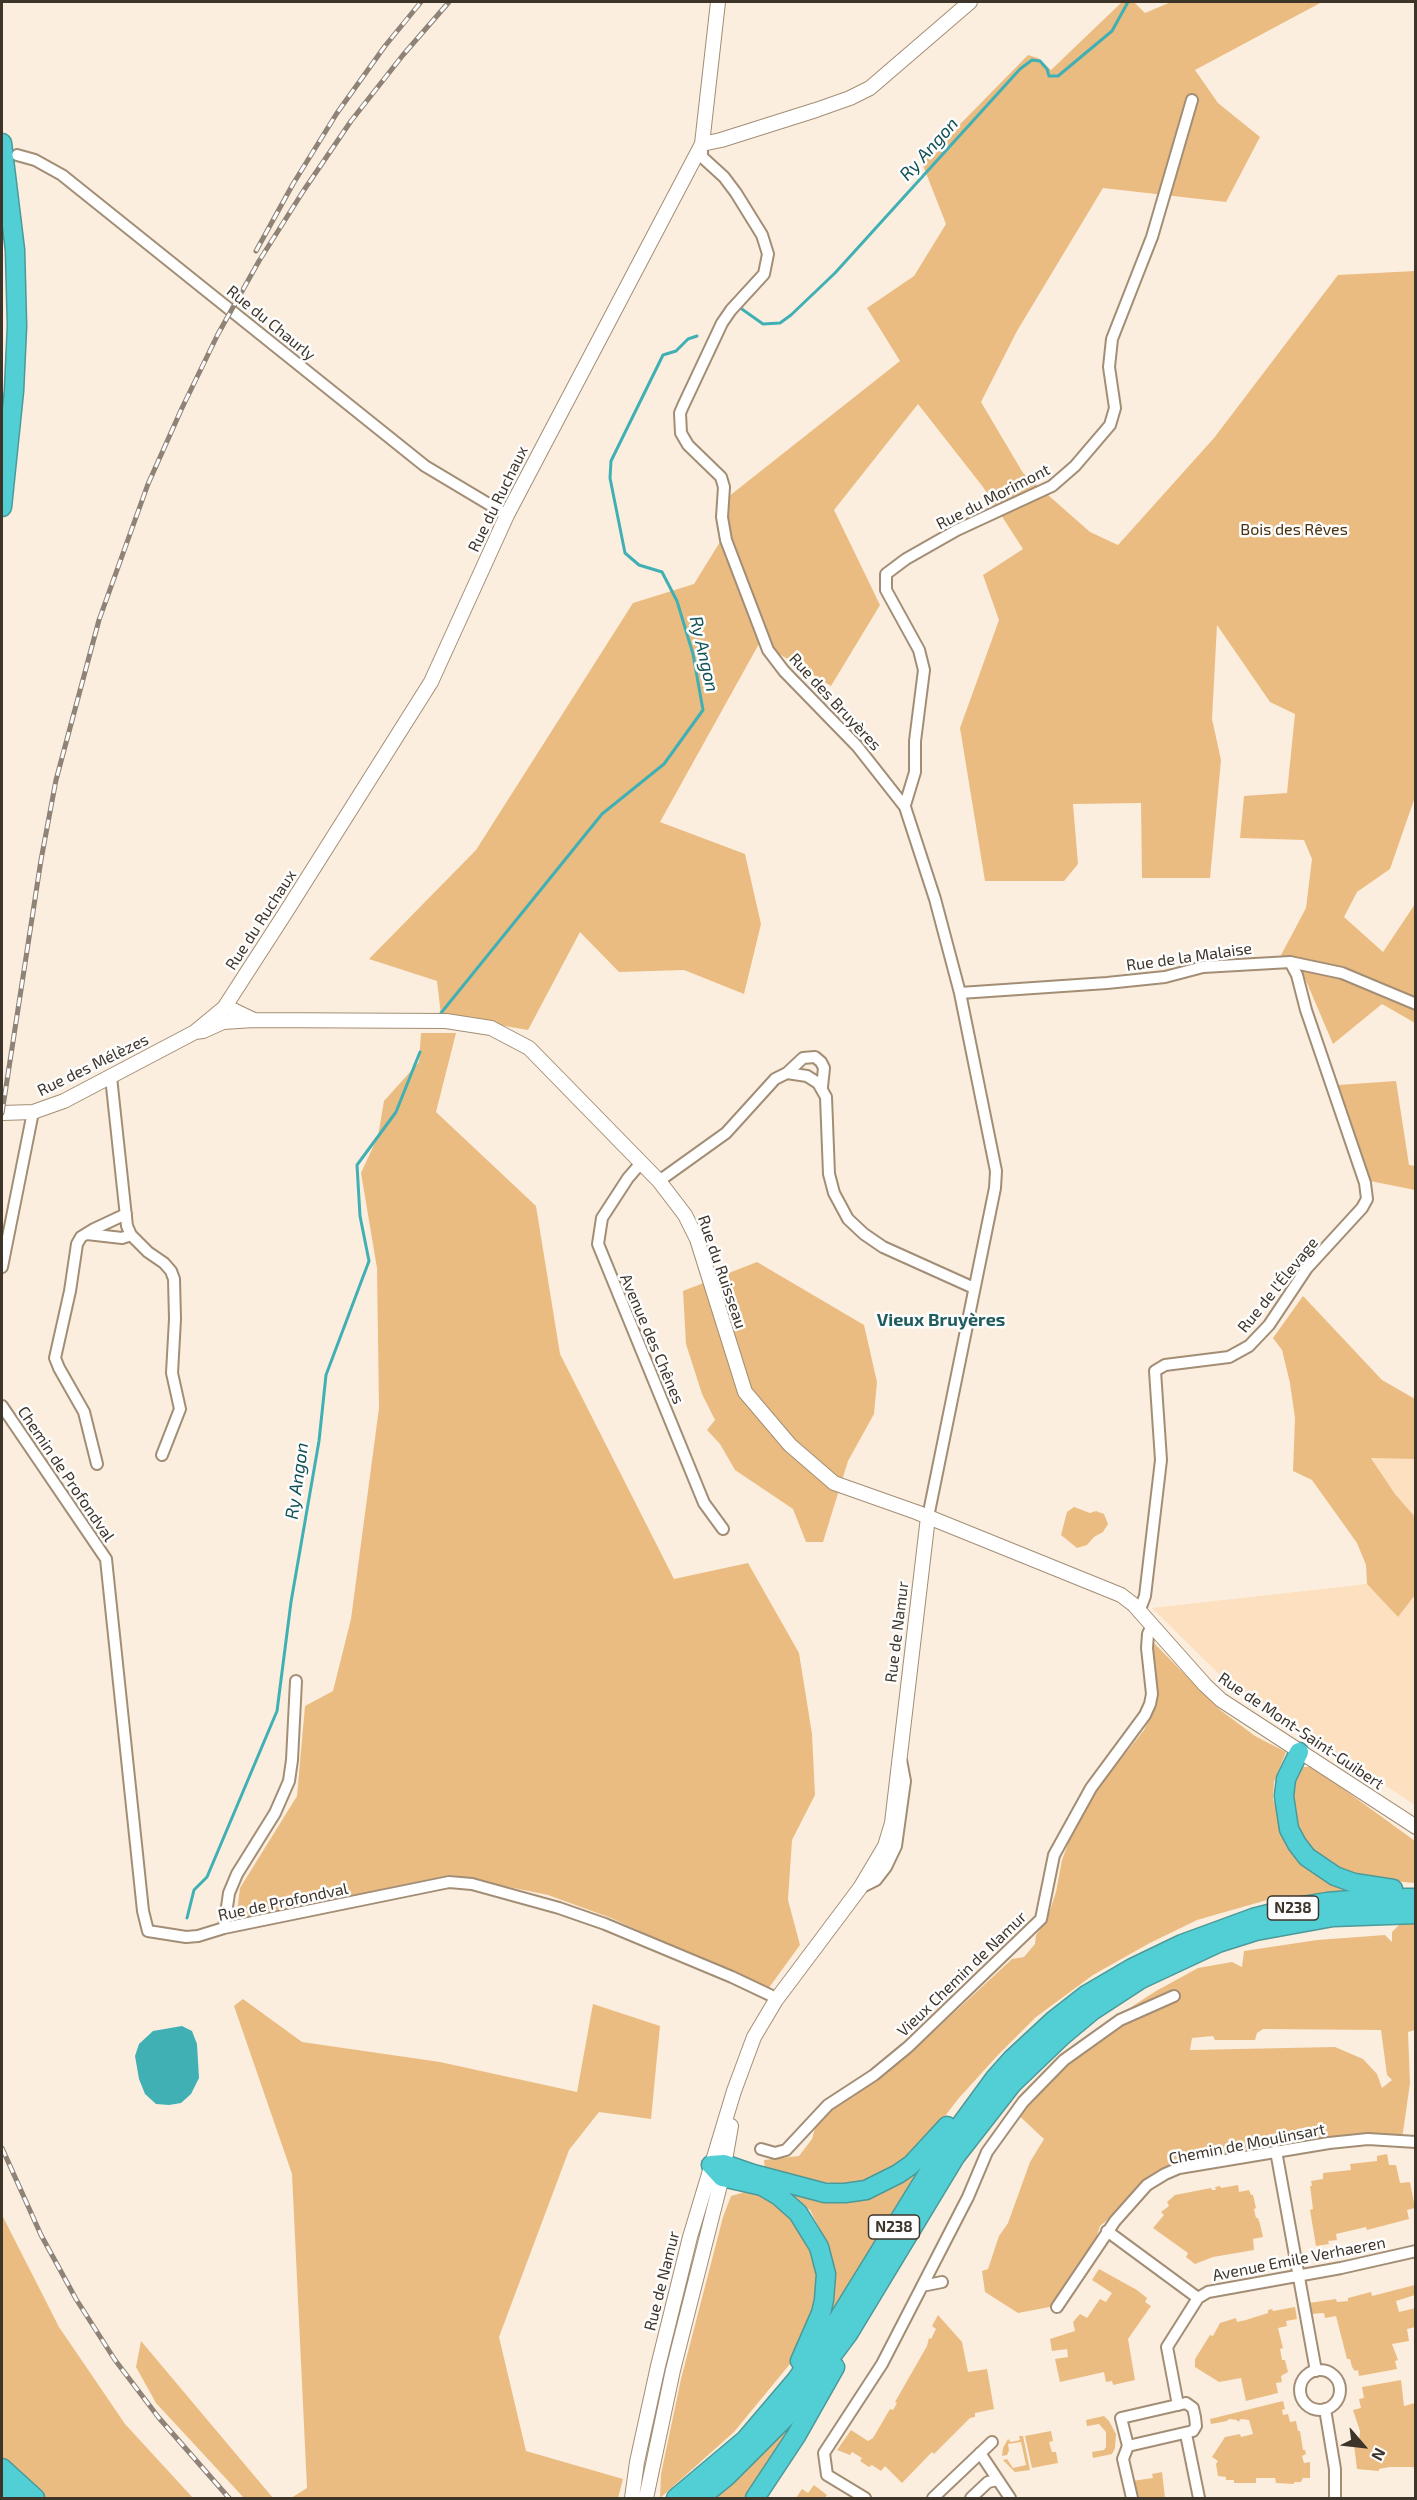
<!DOCTYPE html>
<meta charset="utf-8">
<style>
body{margin:0}
#map{position:relative;width:1417px;height:2500px;overflow:hidden;background:#fbeede;font-family:"Exo 2",sans-serif}
canvas{display:block}
.frame{position:absolute;inset:0;border:3px solid #3d342a;pointer-events:none}
.north{position:absolute;left:1333px;top:2416px;width:60px;height:60px;-webkit-text-stroke:4px #fdfdfd;paint-order:stroke;rotate:118deg;font-size:16px;font-weight:700;line-height:24px;text-align:center;color:#3d342a}
.north::after{content:'';display:block;margin:auto;width:21px;height:27px;background:#3d342a;clip-path:polygon(50% 0,100% 100%,50% 72%,0 100%)}
</style>
<div id="map">
<canvas width="1417" height="2500"></canvas>
<div class="frame"></div>
<div class="north">N</div>
</div>
<script>
const ctx = document.querySelector('canvas').getContext('2d');
ctx.lineJoin = 'round';
function fill(path, color) { ctx.fillStyle = color; ctx.fill(path, 'evenodd'); }
const toPath = rows => new Path2D(rows.map(r => 'M' + r).join(''));
function strokePath(path, color, width, dash) { ctx.strokeStyle = color; ctx.lineWidth = width; ctx.lineCap = dash ? 'butt' : 'round'; ctx.setLineDash(dash || []); ctx.stroke(path); }
function drawText(font, color, halo, rows, align = 'center') {
  ctx.font = font + ' "Exo 2",sans-serif'; ctx.lineWidth = 5; ctx.setLineDash([]); ctx.textBaseline = 'middle'; ctx.strokeStyle = halo; ctx.fillStyle = color; for (const [text, x, y, turn = 0] of rows) {
    ctx.save(); ctx.translate(x, y); ctx.rotate((+turn || 0) * Math.PI / 180); ctx.textAlign = isNaN(turn) ? turn : align; if (halo) ctx.strokeText(text, 0, 0); ctx.fillText(text, 0, 0); ctx.restore();
  }
}
fill(toPath([
 [1371,1457,1415,1459,1415,1517,1395,1494],
 [1367,1584,1398,1616,1415,1595,1415,1805,1225,1680,1152,1608]
]), '#fce0bf');
fill(toPath([
 [1122,2,1134,2,1145,13,1171,2,1322,2,1195,70,1218,103,1260,137,1226,202,1103,188,1017,331,981,402,1023,473,1090,532,1118,545,1214,438,1338,275,1415,271,1415,797,1390,869,1357,892,1344,917,1383,952,1415,904,1415,1023,1382,1004,1333,1044,1304,976,1280,957,1306,908,1312,859,1304,840,1240,838,1244,796,1287,793,1295,714,1270,702,1217,625,1212,719,1221,760,1210,878,1142,878,1141,803,1073,804,1078,864,1064,881,985,881,960,728,999,620,983,575,1023,549,983,487,918,404,834,510,880,605,831,686,760,642,660,822,745,854,761,924,744,994,684,970,619,972,580,932,528,1030,441,1015,437,981,369,959,476,850,633,603,694,584,723,537,728,497,900,361,867,308,914,276,946,224,922,163,1028,55,1038,58,1051,70],
 [421,1033,456,1033,436,1112,536,1206,560,1354,674,1579,748,1563,799,1653,812,1734,815,1795,792,1840,788,1900,800,1945,768,1989,611,1918,548,1895,451,1875,236,1920,240,1888,297,1796,305,1706,333,1691,351,1619,379,1408,377,1268,361,1173,378,1136,384,1101,419,1062],
 [1396,1081,1409,1165,1415,1166,1415,1190,1370,1181,1338,1085],
 [757,1262,864,1325,877,1382,874,1414,848,1461,823,1542,806,1542,793,1509,735,1470,720,1444,707,1430,715,1420,702,1394,686,1344,683,1291],
 [1303,1296,1382,1380,1415,1399,1415,1459,1371,1458,1395,1494,1415,1517,1415,1595,1398,1617,1367,1584,1366,1565,1357,1543,1312,1480,1293,1471,1295,1418,1290,1383,1282,1350,1273,1338],
 [1074,1507,1090,1513,1096,1511,1104,1514,1108,1524,1103,1532,1094,1537,1087,1545,1077,1548,1061,1535,1067,1512],
 [1148,1637,1219,1709,1255,1736,1286,1752,1274,1782,1273,1799,1279,1817,1320,1876,1349,1891,1267,1900,1197,1920,1148,1944,1093,1975,1036,2017,997,2056,959,2098,919,2149,886,2174,854,2185,814,2181,765,2170,764,2160,799,2156,812,2139,815,2128,833,2109,904,2059,1012,1959,1024,1957,1035,1944,1036,1935,1046,1922,1056,1892,1062,1860,1075,1825,1096,1790,1144,1730,1157,1704,1154,1657],
 [1302,1767,1313,1767,1415,1841,1415,1883,1368,1879,1339,1871,1317,1857,1296,1829,1291,1810,1295,1772],
 [1403,1921,1415,1921,1415,2030,1408,2032,1410,2083,1402,2139,1355,2137,1272,2147,1170,2168,1100,2226,1095,2241,1055,2306,1018,2313,985,2292,982,2271,988,2269,999,2236,1008,2223,1030,2162,1044,2139,1013,2110,1049,2068,1079,2041,1156,1991,1198,1968,1232,1962,1242,1967,1244,1951,1317,1940,1385,1935,1392,1942,1392,1932],
 [1263,2029,1381,2030,1387,2075,1392,2080,1382,2088,1377,2074,1363,2059,1335,2047,1190,2050,1192,2038,1213,2036,1215,2040,1255,2040,1257,2033],
 [243,1999,302,2042,440,2062,577,2092,593,2004,660,2026,651,2119,599,2112,569,2150,499,2337,526,2451,623,2479,618,2498,291,2498,307,2488,292,2174,234,2006],
 [1387,2154,1389,2165,1396,2165,1400,2183,1410,2182,1415,2208,1407,2210,1409,2219,1367,2230,1366,2227,1336,2234,1337,2240,1328,2241,1329,2244,1316,2246,1310,2210,1313,2209,1310,2186,1312,2186,1311,2181,1323,2179,1323,2173,1351,2170,1350,2164,1377,2161,1377,2156],
 [928,2160,818,2339,833,2284,829,2247,810,2210,775,2187,838,2200],
 [1238,2185,1239,2192,1249,2190,1251,2195,1253,2195,1256,2208,1254,2209,1256,2218,1258,2218,1260,2224,1263,2237,1253,2239,1254,2250,1213,2257,1195,2264,1186,2257,1188,2253,1153,2228,1164,2215,1161,2212,1169,2206,1167,2202,1175,2195,1211,2188,1212,2190,1216,2190,1215,2187,1220,2186,1221,2188],
 [752,2190,783,2207,807,2238,817,2273,819,2301,794,2359,734,2432,660,2498,661,2474,681,2379,723,2217,731,2196],
 [2,2215,59,2327,125,2424,193,2498,47,2498,30,2486,2,2457],
 [1099,2269,1137,2290,1147,2298,1145,2302,1151,2306,1128,2339,1135,2380,1113,2385,1112,2381,1106,2382,1104,2372,1060,2382,1055,2359,1068,2357,1067,2349,1052,2351,1050,2339,1075,2331,1073,2322,1080,2314,1087,2318,1100,2299,1106,2302,1112,2293,1092,2280],
 [1415,2285,1415,2295,1396,2301,1399,2312,1416,2308,1415,2327,1407,2329,1409,2341,1392,2344,1398,2360,1395,2361,1397,2369,1359,2376,1358,2370,1355,2371,1352,2367,1350,2359,1347,2359,1336,2316,1325,2318,1324,2313,1311,2314,1309,2303,1336,2299,1337,2302,1348,2301,1348,2298,1371,2292,1372,2296],
 [1295,2307,1297,2319,1286,2321,1287,2326,1278,2328,1283,2348,1280,2349,1282,2360,1285,2360,1288,2372,1281,2376,1282,2382,1276,2383,1278,2393,1246,2401,1241,2378,1219,2382,1195,2367,1195,2359,1210,2335,1213,2336,1220,2323,1236,2318,1237,2322,1246,2320,1268,2313,1268,2310,1272,2309,1273,2311],
 [938,2315,962,2342,968,2372,987,2369,994,2409,975,2413,975,2417,970,2418,934,2454,932,2452,902,2483,885,2466,881,2471,872,2465,869,2467,860,2461,862,2458,852,2452,850,2455,837,2450,851,2430,868,2441,873,2438,890,2409,893,2410,897,2403,895,2402,927,2346,929,2338,931,2339,936,2329,932,2326],
 [141,2341,273,2498,244,2498,156,2403,136,2367],
 [1401,2380,1404,2406,1415,2403,1415,2469,1413,2467,1390,2467,1379,2469,1379,2471,1357,2469,1354,2445,1359,2444,1360,2431,1353,2410,1361,2408,1359,2399,1364,2398,1362,2387],
 [1283,2401,1285,2409,1282,2410,1283,2415,1288,2414,1290,2422,1296,2421,1298,2431,1300,2431,1303,2450,1305,2450,1306,2454,1302,2456,1304,2463,1310,2462,1310,2478,1303,2478,1301,2482,1294,2482,1294,2484,1276,2483,1275,2478,1256,2478,1256,2483,1234,2483,1234,2480,1226,2480,1226,2477,1218,2476,1216,2464,1218,2461,1212,2457,1225,2437,1240,2434,1241,2437,1253,2434,1249,2420,1241,2419,1238,2422,1237,2420,1229,2419,1227,2421,1211,2424,1210,2419],
 [798,2416,744,2498,713,2498,754,2463],
 [1104,2416,1109,2421,1116,2434,1115,2448,1112,2454,1093,2458,1092,2452,1104,2450,1106,2447,1106,2432,1099,2424,1087,2426,1086,2420],
 [1051,2431,1053,2441,1049,2442,1052,2452,1056,2452,1058,2463,1032,2468,1025,2436],
 [1019,2436,1023,2436,1030,2470,1015,2472,1003,2460,1007,2459,1013,2468,1026,2465,1021,2442,1008,2444,1009,2450,1007,2455,1002,2456,1003,2448,1008,2439,1011,2442,1020,2440],
 [1162,2472,1165,2498,1137,2498,1132,2481,1153,2478,1152,2474],
 [814,2485,827,2495,825,2498,796,2498,802,2489,808,2493]
]), '#ebbc81');
fill(toPath([
 [182,2026,192,2031,197,2044,199,2078,191,2094,181,2103,169,2105,156,2104,145,2094,139,2079,135,2056,139,2044,153,2031]
]), '#40b0b5');
strokePath(toPath([
 [739,307,763,324,780,323,791,315,835,273,1020,69,1032,60,1040,61,1047,69,1049,76,1058,76,1112,31,1128,2],
 [441,1013,602,814,664,764,703,710,693,654,677,601,662,572,639,565,625,553,610,478,611,461,663,355,676,351,688,339,697,336],
 [187,1918,194,1890,207,1877,277,1711,291,1602,319,1441,326,1375,369,1261,360,1216,357,1165,396,1112,420,1052]
]), '#40b0b5', 3);
const street = toPath([
 [702,144,702,157,724,177,736,193,762,235,768,254,764,274,731,310,722,323,683,406,680,413,681,433,688,445,721,477,724,487,722,517,726,540,768,650,784,671,857,746,905,807,935,899,960,993,996,1171,995,1188,928,1517],
 [17,155,35,160,62,175,425,466,507,515],
 [905,805,915,772,915,741,924,670,919,650,886,590,886,574,906,559,957,530,1052,486,1075,466,1110,425,1115,408,1109,367,1112,339,1152,237,1192,100],
 [960,993,1107,983,1165,977,1203,967,1290,962,1342,973,1416,1004],
 [787,1073,803,1058,815,1057,821,1062,824,1068,822,1087],
 [111,1077,127,1226,131,1235,148,1252,164,1263,171,1271,174,1279,175,1319,172,1373,180,1409,162,1455],
 [641,1163,628,1178,602,1218,598,1244,704,1503,723,1529],
 [659,1181,726,1133,775,1079,787,1073,807,1076,818,1083,826,1097,829,1174,834,1193,848,1219,864,1234,883,1247,974,1288],
 [87,1234,122,1238,131,1235],
 [2,1267,33,1112],
 [2,1406,106,1559,143,1911,148,1931,186,1937,198,1936,224,1928,449,1882,472,1884,559,1908,605,1924,732,1977,770,1995,776,2000],
 [97,1464,84,1412,59,1368,55,1358,70,1291,77,1244,81,1237,94,1229,126,1214],
 [1139,1612,1145,1596,1161,1460,1155,1371,1165,1365,1229,1357,1249,1346,1269,1325,1307,1268,1362,1208,1367,1199,1365,1183,1306,1010,1297,975,1290,962],
 [860,1888,876,1880,886,1867,896,1846,905,1781,901,1760],
 [224,1928,229,1893,237,1874,275,1813,289,1781,292,1760,296,1681],
 [761,2149,775,2153,786,2150,828,2105,874,2075,908,2047,1041,1919,1054,1855,1091,1788,1145,1715,1150,1704,1152,1694,1147,1648,1148,1634,1152,1625],
 [1276,2151,1316,2371],
 [1107,2231,1198,2298],
 [922,2286,942,2282],
 [1057,2307,1115,2221,1147,2185,1165,2174,1179,2168,1329,2143,1368,2139,1416,2142],
 '1300 2390a20 20 0 1 1 40 0a20 20 0 1 1-40 0Z',
 [1186,2403,1193,2408,1195,2417,1196,2426,1193,2431,1128,2446,1121,2418,1186,2403],
 [1178,2405,1167,2347,1198,2298,1208,2292,1341,2268,1416,2251],
 [1325,2409,1335,2469,1335,2498],
 [1186,2434,1199,2498],
 [1128,2446,1123,2459,1132,2498],
 [980,2453,1010,2498],
 [865,2498,827,2475,824,2453,882,2364,968,2197,987,2152,1023,2102,1064,2060,1120,2020,1174,1996],
 [933,2498,992,2442],
 [971,2498,988,2482,998,2480]
]);
const secondary = toPath([
 [702,144,721,140,816,110,850,98,870,88,970,2],
 [233,1010,254,1020],
 [195,1032,203,1031,223,1022,254,1020,446,1021,491,1028,529,1048,659,1181,685,1215,697,1239,745,1392,790,1445,834,1483,916,1512,1121,1595,1134,1605,1205,1685,1221,1700,1416,1827],
 [2,1113,33,1112,64,1101,195,1032,224,1008,286,912,431,682,507,515,702,144,718,2],
 [632,2498,637,2462,658,2366,690,2237,734,2091,754,2037,776,2000,860,1888,885,1846,892,1823,928,1517],
 [646,2498,673,2370,722,2177,731,2126]
]);
const highway = toPath([
 [2,143,15,250,17,326,14,391,2,507],
 [1299,1752,1286,1779,1284,1796,1289,1829,1297,1844,1307,1857,1335,1876,1354,1883,1393,1889],
 [711,2165,724,2164,753,2174,825,2193,845,2193,866,2190,898,2174,911,2165,947,2126],
 [711,2165,722,2177,762,2186,779,2196,798,2213,819,2247,826,2274,824,2300,821,2313,800,2361],
 [2,2468,35,2498],
 [2,2490,12,2498],
 [676,2498,745,2440,797,2379,834,2326,943,2149,995,2078,1012,2059,1054,2020,1086,1995,1132,1968,1182,1944,1253,1918,1296,1907,1327,1902,1374,1898,1416,1898],
 [700,2498,727,2476,786,2417,848,2334,955,2157,1012,2084,1062,2036,1092,2011,1141,1979,1218,1943,1256,1931,1333,1917,1416,1914],
 [755,2498,796,2436,835,2367]
]);
strokePath(street, '#a38e75', 14);
strokePath(secondary, '#a38e75', 16);
strokePath(highway, '#4b9999', 21);
strokePath(street, '#fff', 10);
strokePath(secondary, '#fff', 14);
strokePath(highway, '#52cfd5', 18);
const rail = toPath([
 [256,251,293,184,337,113,385,46,421,2],
 [2,1113,41,860,56,780,99,620,148,484,182,408,218,334,259,261,304,190,351,121,403,55,449,2],
 [2,2148,41,2235,76,2299,115,2360,159,2418,229,2498]
]);
strokePath(rail, '#8e8376', 5);
strokePath(rail, '#fdfdfd', 3, [9]);
for (const [x, y, w] of [
 [1293,1908,51],
 [894,2227,51]
]) { const box = new Path2D(); box.roundRect(x - w / 2, y - 12, w, 24, 4.5); ctx.fillStyle = '#fdfdfd'; ctx.fill(box); strokePath(box, '#3d342a', 1.5); }
drawText('bold 15px', '#3d342a', null, [
 ["N238",1293,1908],
 ["N238",894,2227]
]);
drawText('16px', '#3d342a', '#fdfdfd', [
 ["Rue du Chaurly",271,323,39],
 ["Rue du Morimont",993,497,-27],
 ["Rue du Ruchaux",498,499,-64],
 ["Rue des Bruyères",835,702,47],
 ["Rue du Ruchaux",261,920,-57],
 ["Rue de la Malaise",1189,957,-8],
 ["Rue des Mélèzes",93,1065,-26],
 ["Rue du Ruisseau",722,1272,71],
 ["Rue de l'Élevage",1278,1285,-51],
 ["Avenue des Chênes",652,1339,67],
 ["Chemin de Profondval",66,1474,56],
 ["Rue de Namur",897,1632,-83],
 ["Rue de Mont-Saint-Guibert",1301,1731,34],
 ["Rue de Profondval",283,1902,-12],
 ["Vieux Chemin de Namur",962,1974,-44],
 ["Chemin de Moulinsart",1247,2144,-11],
 ["Avenue Emile Verhaeren",1299,2259,-11],
 ["Rue de Namur",662,2281,-76]
]);
drawText('16px', '#49300c', '#fdfdfd', [
 ["Bois des Rêves",1294,530]
]);
drawText('italic 18px', '#0f5054', '#fdfdfd', [
 ["Ry Angon",929,149,-48],
 ["Ry Angon",704,654,77],
 ["Ry Angon",297,1481,-82]
]);
drawText('bold 18px', '#215c5f', '#fdfdfd', [
 ["Vieux Bruyères",941,1320]
]);
</script>
